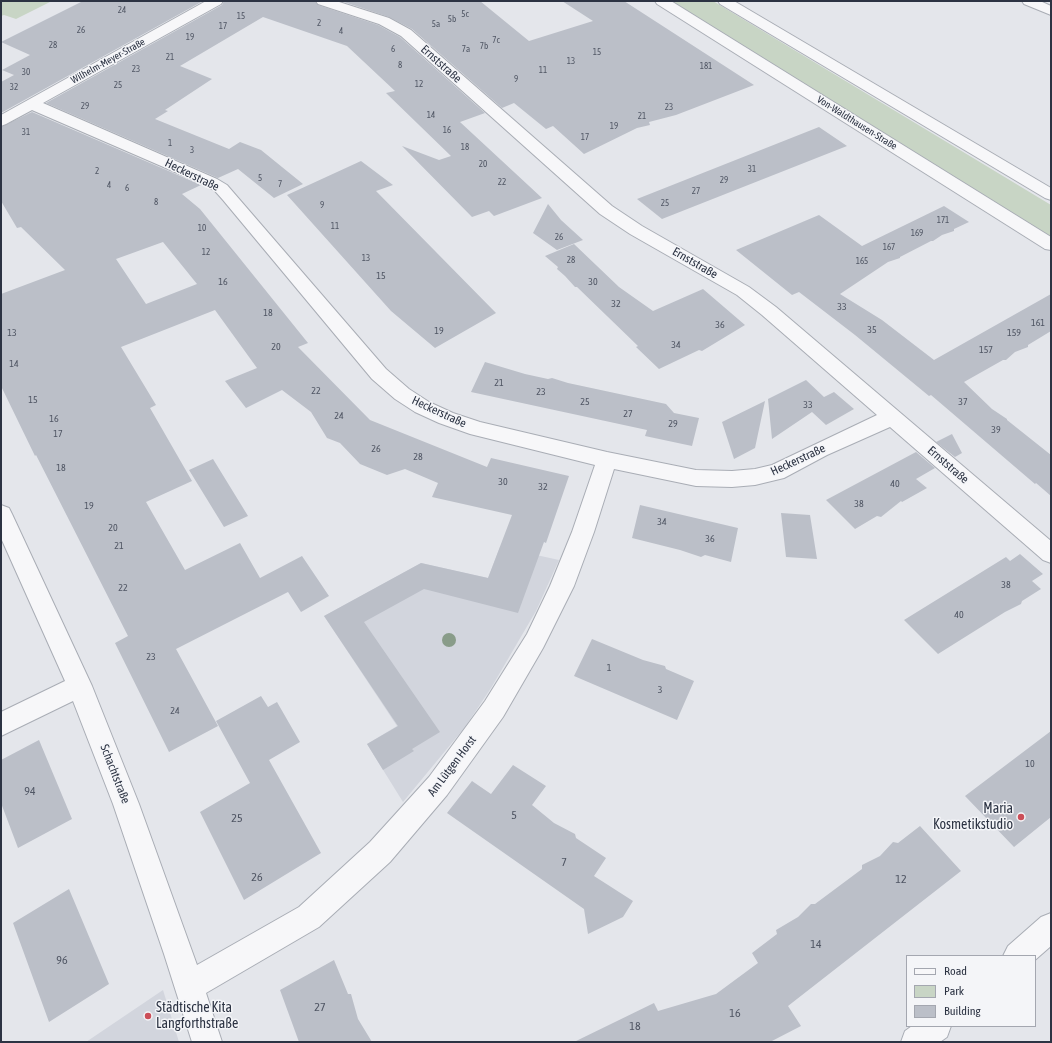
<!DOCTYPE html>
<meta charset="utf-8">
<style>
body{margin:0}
#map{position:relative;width:1052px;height:1043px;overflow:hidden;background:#e4e6eb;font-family:"Asap Condensed",sans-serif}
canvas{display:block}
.frame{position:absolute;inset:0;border:2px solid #2c3343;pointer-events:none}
.legend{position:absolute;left:906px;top:955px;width:130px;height:72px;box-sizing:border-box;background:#f4f5f8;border:1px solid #a4a7b0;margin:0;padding:5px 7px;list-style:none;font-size:12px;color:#2c3343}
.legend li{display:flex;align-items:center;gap:8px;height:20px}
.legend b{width:20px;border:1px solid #a4a7b0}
</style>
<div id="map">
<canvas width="1052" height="1043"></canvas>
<div class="frame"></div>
<ul class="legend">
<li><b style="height:5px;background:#f7f7f9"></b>Road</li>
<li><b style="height:11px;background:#c8d5c5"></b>Park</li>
<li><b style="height:11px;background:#bbbfc8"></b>Building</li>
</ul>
</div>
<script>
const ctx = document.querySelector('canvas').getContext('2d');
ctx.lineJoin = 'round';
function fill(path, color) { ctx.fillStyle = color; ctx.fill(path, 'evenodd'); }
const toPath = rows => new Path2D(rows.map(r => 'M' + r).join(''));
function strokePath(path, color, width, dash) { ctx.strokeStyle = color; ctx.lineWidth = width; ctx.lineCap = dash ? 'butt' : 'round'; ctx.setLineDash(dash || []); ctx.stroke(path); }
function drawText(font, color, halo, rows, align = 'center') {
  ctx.font = font + ' "Asap Condensed",sans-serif'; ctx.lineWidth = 3; ctx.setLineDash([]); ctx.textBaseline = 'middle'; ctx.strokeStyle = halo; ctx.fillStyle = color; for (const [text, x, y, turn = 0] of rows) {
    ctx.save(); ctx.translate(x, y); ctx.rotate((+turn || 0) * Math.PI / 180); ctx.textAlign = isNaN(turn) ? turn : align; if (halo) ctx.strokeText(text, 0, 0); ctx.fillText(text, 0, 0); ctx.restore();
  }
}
fill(toPath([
 [500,547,559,560,536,611,491,688,465,727,403,802,367,744,397,726,324,616,421,563,488,578],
 [163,990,179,1042,86,1042]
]), '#d2d5dd');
fill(toPath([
 [1,1,52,1,16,19,4,15,1,16],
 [671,1,713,1,1051,205,1051,237]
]), '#c8d5c5');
fill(toPath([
 [83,1,203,1,1,113,1,82,14,75,2,70,30,55,1,42],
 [224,1,315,1,318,5,378,25,400,37,485,113,460,122,542,198,494,216,489,211,472,217,402,146,439,160,451,156,386,93,395,91,347,46,263,17,180,66,212,79,165,110,168,111,155,119,229,149,240,142,261,150,303,184,274,198,238,169,218,178,46,103,222,5],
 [341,1,480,1,529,41,593,21,562,1,624,1,754,85,676,115,649,122,650,125,637,128,584,154,553,126,546,129,514,103,502,108,412,29,389,17],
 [32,112,201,185,182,194,200,209,308,343,298,347,370,420,487,467,491,458,569,476,546,543,544,542,518,613,424,589,364,622,440,732,412,749,414,751,383,770,367,744,398,726,324,616,421,563,488,578,512,515,432,497,438,483,405,469,387,475,360,464,340,443,327,438,311,412,282,390,246,408,225,381,257,368,215,310,121,347,156,405,150,408,192,481,146,502,185,570,240,543,260,578,302,556,329,596,301,612,288,592,176,649,218,726,169,752,115,643,128,636,36,455,35,456,1,386,1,294,65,270,21,227,17,228,1,201,1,127],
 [163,242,197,284,146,304,116,259],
 [819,127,847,146,662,219,637,199],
 [361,161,393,185,376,191,496,313,435,348,391,311,287,195],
 [548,204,561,220,583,240,557,250,533,233],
 [944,206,969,222,954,229,954,231,942,235,933,241,931,241,900,257,900,258,888,262,840,294,882,320,934,360,1051,294,1051,331,1028,345,1028,347,1015,352,1006,360,1003,360,964,382,992,409,1007,419,1007,420,1051,455,1051,496,1036,483,1035,484,931,395,929,396,855,335,799,292,792,295,736,250,819,215,862,246],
 [574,244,619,287,653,311,703,289,745,325,702,351,699,350,659,369,636,347,638,346,577,287,575,287,565,276,557,269,558,267,545,256],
 [485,362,525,374,548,379,552,378,568,383,666,404,674,413,699,418,692,446,645,436,647,430,471,392],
 [806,380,824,397,834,392,854,409,826,425,812,412,772,439,768,399],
 [765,401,755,448,734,459,722,422],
 [952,434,962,453,955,457,936,442],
 [916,452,935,468,916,479,927,488,902,502,901,501,881,517,877,516,855,529,826,500],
 [213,459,248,516,224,527,189,470],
 [640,505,738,528,731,562,705,555,701,557,680,550,632,538],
 [781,513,810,515,817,559,786,557],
 [1020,554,1043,574,1032,581,1041,589,1022,601,1021,604,1005,612,938,654,904,620,1006,557,1010,561],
 [592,639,643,660,665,666,666,669,694,681,677,720,574,676],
 [261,696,268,707,277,702,300,742,269,760,321,853,244,900,200,812,250,783,216,721],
 [1051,731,1051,817,1014,847,965,796],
 [39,740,72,819,18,848,1,803,1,760],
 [513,765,546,786,532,805,554,823,575,834,576,838,606,858,594,876,633,901,623,917,588,934,584,909,447,813,472,781,491,794],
 [920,826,961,871,788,1006,801,1026,770,1042,574,1042,654,1003,658,1011,716,994,758,963,752,953,777,934,776,930,798,917,811,904,815,904,862,869,862,865,880,856,893,842,898,843],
 [69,889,109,984,49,1022,13,923],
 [334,960,348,994,351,994,358,1019,372,1042,299,1042,280,990]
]), '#bbbfc8');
const minor = toPath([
 [206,1,223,1,221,4,43,103,217,179,227,185,386,369,409,389,429,402,453,413,480,422,607,452,696,470,732,471,755,469,772,465,877,415,762,315,737,295,630,234,600,214,401,36,379,24,318,4,316,1,336,1,389,18,411,30,612,206,642,226,749,287,776,307,1051,541,1051,563,1043,560,890,427,827,455,784,478,755,485,732,487,696,486,614,469,594,532,574,586,543,648,503,717,447,795,390,862,319,927,206,993,222,1042,192,1042,164,954,113,804,73,701,1,736,1,712,65,681,1,538,1,505,9,508,12,514,92,686,139,804,197,965,299,907,370,842,429,777,485,701,527,634,550,586,572,532,595,465,470,434,439,423,415,412,395,399,372,379,223,200,215,191,205,185,32,110,6,124,1,126,1,115,206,1],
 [655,1,671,1,1051,237,1051,250,1045,249,657,4,655,1],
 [718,1,734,1,1051,188,1051,200,1045,198,720,4,718,1],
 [1022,1,1040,1,1051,6,1051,15,1024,4,1022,1],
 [1051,913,1051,946,1035,960,1035,956,1003,956,1008,946,1041,917,1051,913],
 [912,1026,951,1026,947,1037,940,1042,901,1042,905,1031,912,1026]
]);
strokePath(minor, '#a9adb5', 2);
fill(minor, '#f7f7f9');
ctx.fillStyle = '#899c89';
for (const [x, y] of [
 [449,640]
]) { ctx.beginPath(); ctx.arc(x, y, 7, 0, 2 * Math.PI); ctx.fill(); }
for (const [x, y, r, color] of [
 [1021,817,4,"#cb4e58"],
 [148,1016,4,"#cb4e58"]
]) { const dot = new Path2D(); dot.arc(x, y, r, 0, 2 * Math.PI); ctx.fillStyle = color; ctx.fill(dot); strokePath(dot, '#f4f5f8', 1.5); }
drawText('9px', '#505664', null, [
 ["24",122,10],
 ["5c",465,14],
 ["15",241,16],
 ["5b",452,19],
 ["2",319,23],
 ["5a",436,24],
 ["17",223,26],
 ["26",81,30],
 ["4",341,31],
 ["19",190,37],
 ["7c",496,40],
 ["28",53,45],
 ["7b",484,46],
 ["6",393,49],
 ["7a",466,49],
 ["15",597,52],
 ["21",170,57],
 ["13",571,61],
 ["8",400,65],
 ["181",706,66],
 ["23",136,69],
 ["11",543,70],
 ["30",26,72],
 ["9",516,79],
 ["12",419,84],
 ["25",118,85],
 ["32",14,87],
 ["29",85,106],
 ["23",669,107],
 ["14",431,115],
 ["21",642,116],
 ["19",614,126],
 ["16",447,130],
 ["31",26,132],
 ["17",585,137],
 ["1",170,143],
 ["18",465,147],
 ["3",192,150],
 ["20",483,164],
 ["31",752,169],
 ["2",97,171],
 ["5",260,178],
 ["29",724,180],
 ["22",502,182],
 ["7",280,184],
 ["4",109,185],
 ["6",127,188],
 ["27",696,191],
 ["8",156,202],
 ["25",665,203],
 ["9",322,205],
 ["171",943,220],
 ["11",335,226],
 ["10",202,228],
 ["169",917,233],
 ["26",559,237],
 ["167",889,247],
 ["12",206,252],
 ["13",366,258],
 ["28",571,260],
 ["165",862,261]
]);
drawText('10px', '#2c3343', '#f4f5f8', [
 ["Wilhelm-Meyer-Straße",108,61,-29],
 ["Von-Waldthausen-Straße",857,123,32]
]);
drawText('10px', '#505664', null, [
 ["15",381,276],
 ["16",223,282],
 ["30",593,282],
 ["32",616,304],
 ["33",842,307],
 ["18",268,313],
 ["161",1038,323],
 ["36",720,325],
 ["35",872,330],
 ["19",439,331],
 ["13",12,333],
 ["159",1014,333],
 ["34",676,345],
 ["20",276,347],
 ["157",986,350],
 ["14",14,364],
 ["21",499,383],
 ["22",316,391],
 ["23",541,392],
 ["15",33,400],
 ["25",585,402],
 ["37",963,402],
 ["33",808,405],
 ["27",628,414],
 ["24",339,416],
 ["16",54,419],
 ["29",673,424],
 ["39",996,430],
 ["17",58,434],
 ["26",376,449],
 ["28",418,457],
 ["18",61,468],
 ["30",503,482],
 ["40",895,484],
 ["32",543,487],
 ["38",859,504],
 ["19",89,506],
 ["34",662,522],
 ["20",113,528],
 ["36",710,539],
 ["21",119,546],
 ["38",1006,585],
 ["22",123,588],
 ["40",959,615],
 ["23",151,657],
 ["1",609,668],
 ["3",660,690],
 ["24",175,711],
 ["10",1030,764]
]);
drawText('12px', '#2c3343', '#f4f5f8', [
 ["Ernststraße",441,64,42],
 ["Heckerstraße",192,175,26],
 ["Ernststraße",695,263,30],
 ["Heckerstraße",439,412,25],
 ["Heckerstraße",798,460,-25],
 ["Ernststraße",948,465,41],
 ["Am Lütgen Horst",452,766,-53],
 ["Schachtstraße",115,774,69]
]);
drawText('12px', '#505664', null, [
 ["94",30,791],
 ["5",514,815],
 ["25",237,818],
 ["7",564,862],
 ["26",257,877],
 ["12",901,879],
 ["14",816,944],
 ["96",62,960],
 ["27",320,1007],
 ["16",735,1013],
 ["18",635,1026]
]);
drawText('14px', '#2c3343', '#f4f5f8', [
 ["Maria",1013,809],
 ["Kosmetikstudio",1013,825],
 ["Städtische Kita",156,1008,"left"],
 ["Langforthstraße",156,1024,"left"]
], 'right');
</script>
